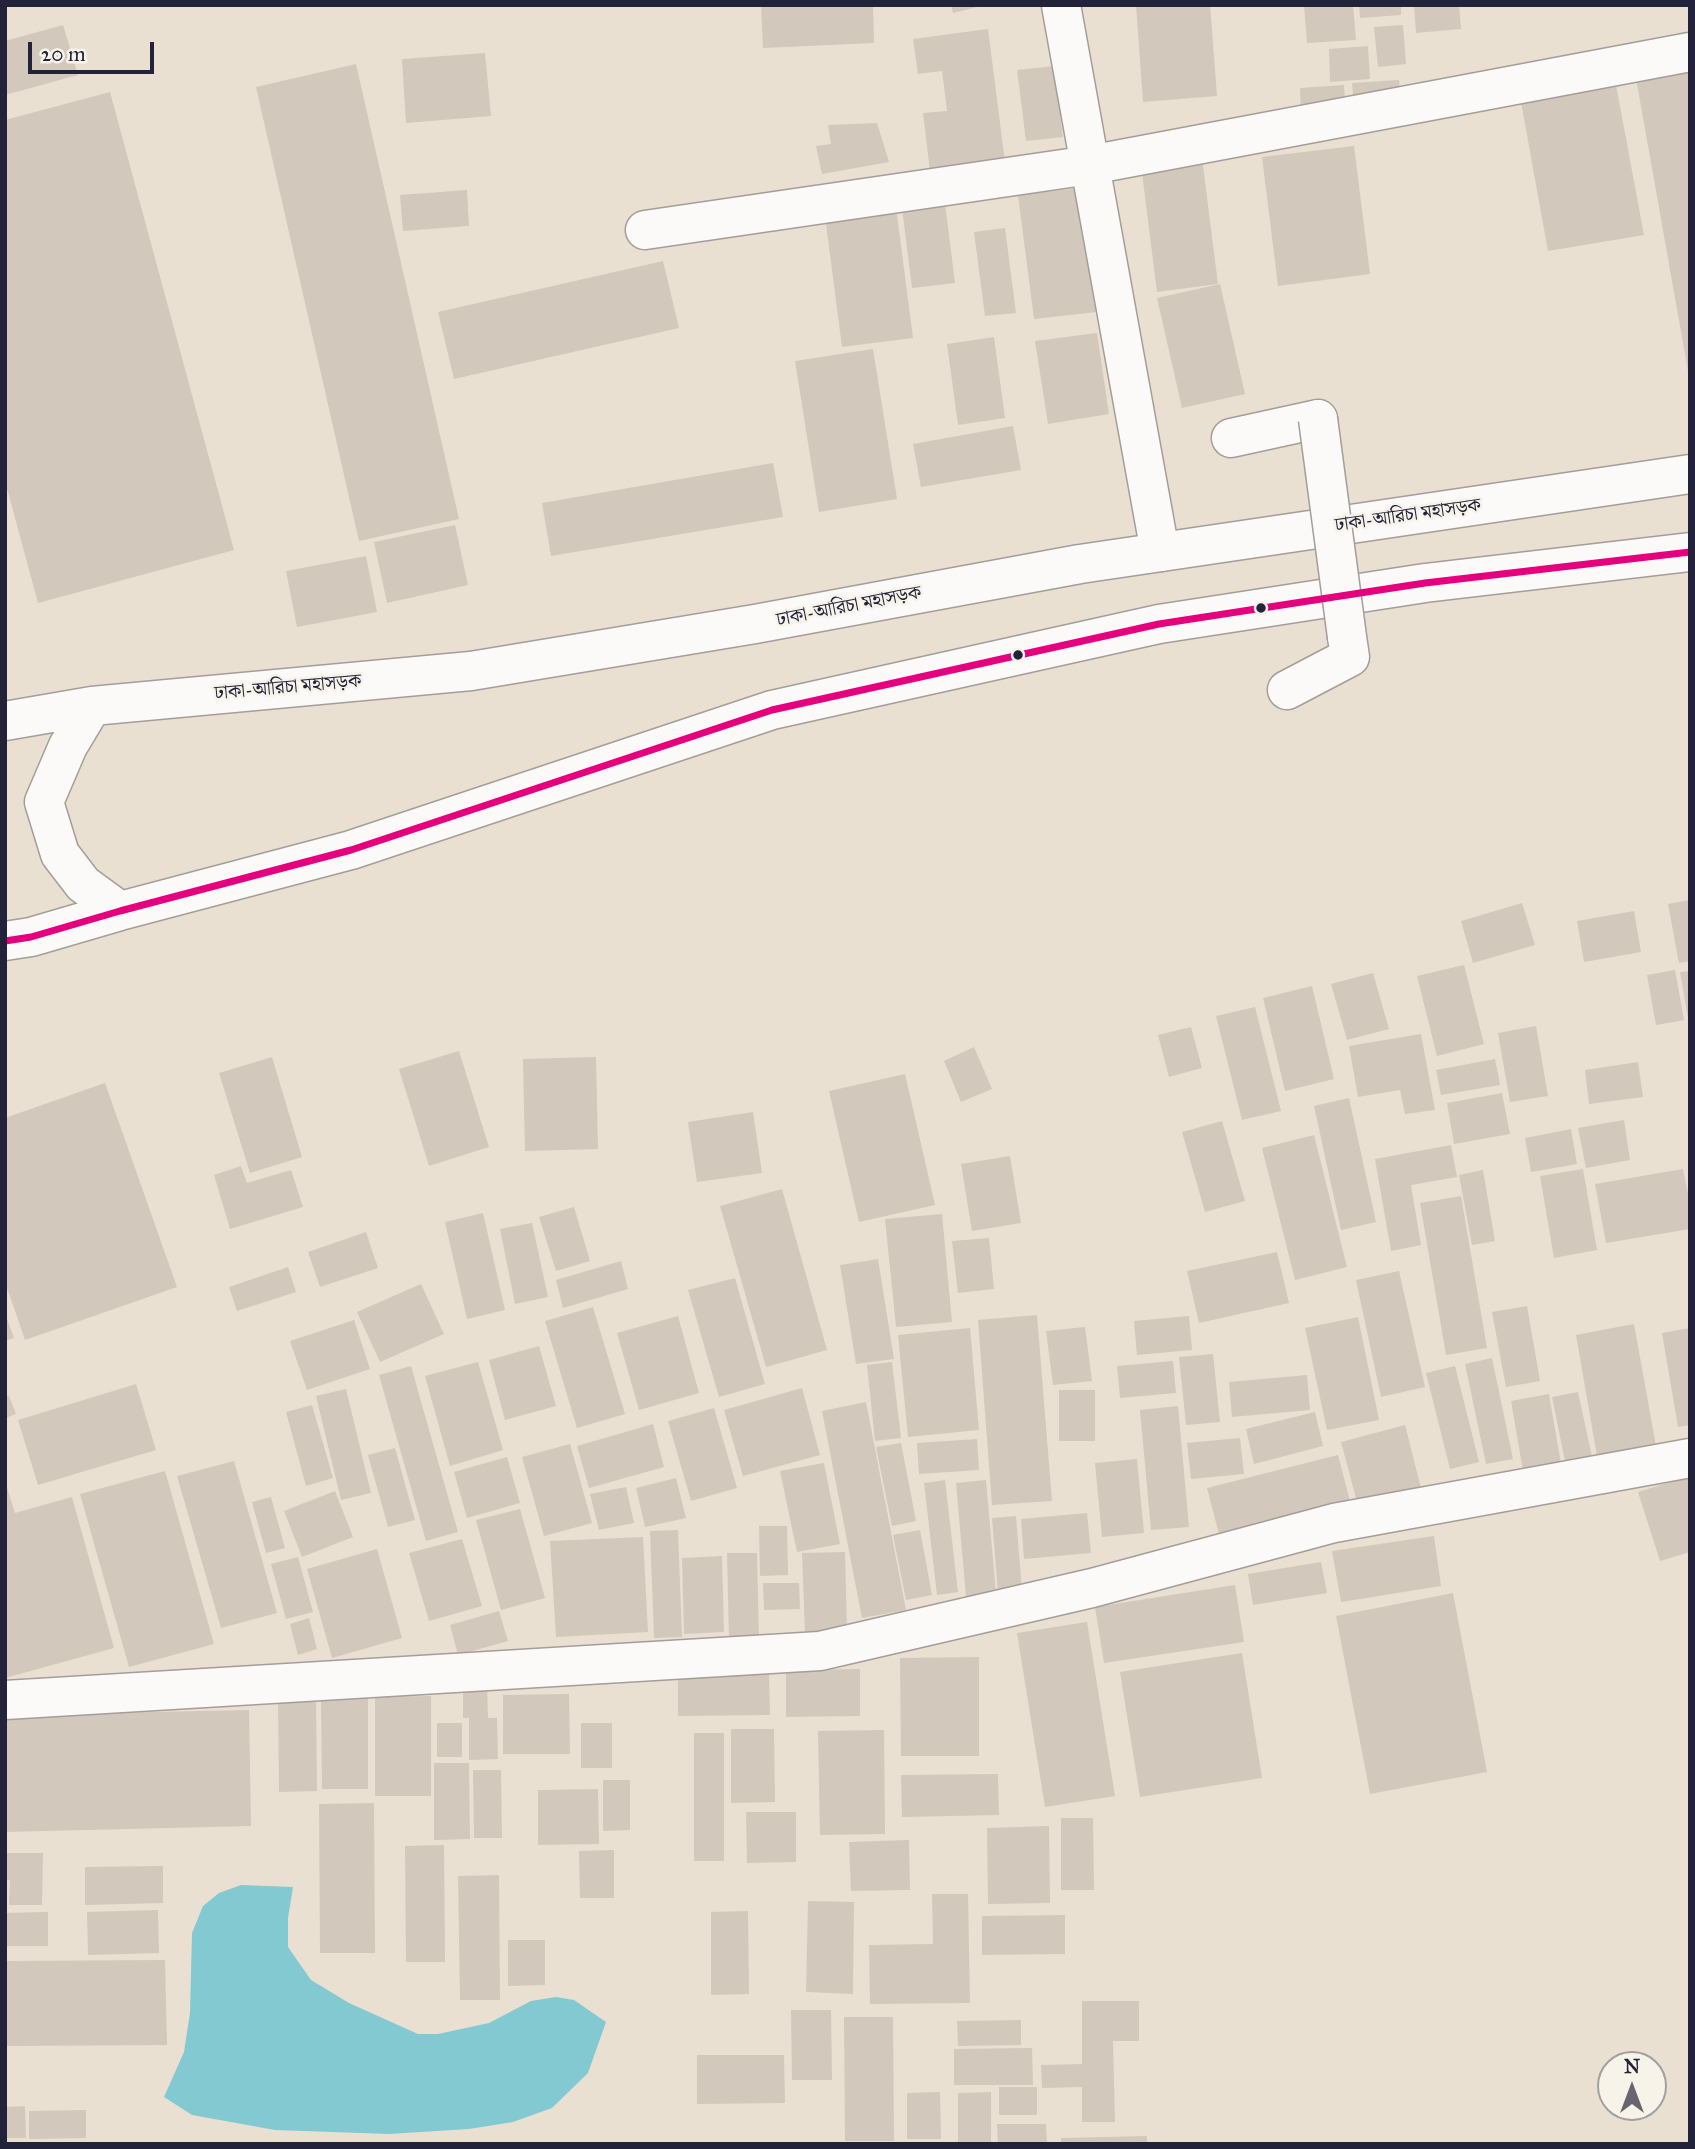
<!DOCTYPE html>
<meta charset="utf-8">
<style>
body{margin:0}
#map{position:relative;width:1695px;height:2149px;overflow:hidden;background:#eae0d2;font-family:"IM FELL Great Primer",serif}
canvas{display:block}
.frame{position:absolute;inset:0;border:7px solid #22223b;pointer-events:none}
.north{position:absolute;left:1597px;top:2051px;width:70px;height:70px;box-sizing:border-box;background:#f7f3e8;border:2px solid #a29fa3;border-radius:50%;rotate:0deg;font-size:19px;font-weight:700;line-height:28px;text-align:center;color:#22223b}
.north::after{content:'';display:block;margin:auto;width:24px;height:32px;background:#686470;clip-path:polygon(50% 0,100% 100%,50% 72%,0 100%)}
.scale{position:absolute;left:28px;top:42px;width:126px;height:32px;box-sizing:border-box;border:4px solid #22223b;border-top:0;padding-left:9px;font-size:21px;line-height:24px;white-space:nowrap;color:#22223b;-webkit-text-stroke:5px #f7f3e8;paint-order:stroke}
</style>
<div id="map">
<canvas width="1695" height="2149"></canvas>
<div class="frame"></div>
<div class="north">N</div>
<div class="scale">20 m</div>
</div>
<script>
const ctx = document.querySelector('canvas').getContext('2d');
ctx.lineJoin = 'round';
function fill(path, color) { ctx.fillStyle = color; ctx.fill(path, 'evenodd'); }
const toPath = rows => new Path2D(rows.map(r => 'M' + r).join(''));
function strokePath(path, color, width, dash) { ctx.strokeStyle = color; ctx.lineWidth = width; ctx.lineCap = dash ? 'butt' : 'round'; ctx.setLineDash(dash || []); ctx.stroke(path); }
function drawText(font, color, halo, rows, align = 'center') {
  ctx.font = font + ' "IM FELL Great Primer","Noto Serif Bengali",serif'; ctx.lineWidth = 5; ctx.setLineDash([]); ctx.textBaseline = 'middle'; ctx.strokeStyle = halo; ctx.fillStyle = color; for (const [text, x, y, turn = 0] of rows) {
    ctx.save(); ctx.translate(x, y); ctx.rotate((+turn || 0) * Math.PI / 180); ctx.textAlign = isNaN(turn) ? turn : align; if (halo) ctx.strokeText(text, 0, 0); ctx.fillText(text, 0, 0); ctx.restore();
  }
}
fill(toPath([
 [241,1885,293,1887,288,1918,288,1947,311,1980,349,2003,418,2034,438,2034,489,2023,531,2001,556,1997,574,2000,606,2022,588,2073,552,2108,513,2122,469,2129,389,2134,275,2130,192,2115,164,2097,184,2052,190,2013,192,1933,203,1906,219,1893]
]), '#82c9d1');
fill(toPath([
 [761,5,873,5,874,43,763,48],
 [951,5,981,5,981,6,953,13],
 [1136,5,1210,5,1217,96,1143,102],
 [1304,5,1353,5,1356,40,1307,43],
 [1359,5,1401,5,1401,15,1360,18],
 [1414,5,1459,5,1461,29,1416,33],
 [63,25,78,75,5,95,5,41],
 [1403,25,1406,64,1378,67,1374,27],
 [988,29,1005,162,930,172,923,113,947,111,942,71,918,74,913,39],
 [1368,46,1370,79,1330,82,1329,49],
 [485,53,491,116,406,123,402,59],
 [1690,57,1690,371,1688,371,1634,67],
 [356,64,459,519,359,541,256,87],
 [1054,66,1063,137,1026,141,1017,70],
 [1399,80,1401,103,1354,106,1352,83],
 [1344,85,1346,116,1301,118,1300,88],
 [1616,85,1644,235,1548,251,1521,102],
 [110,92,234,550,38,603,5,481,5,120],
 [877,123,889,162,822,174,816,146,831,144,828,125],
 [1354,146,1370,274,1278,286,1262,157],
 [1202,158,1218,284,1157,292,1141,165],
 [1081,188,1097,312,1034,319,1018,195],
 [467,190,469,226,403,231,400,195],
 [944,195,955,283,912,288,901,200],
 [896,207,913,338,842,347,825,216],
 [1005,228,1016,313,985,316,974,232],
 [663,261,679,328,454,379,438,312],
 [1220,284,1245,394,1182,408,1157,298],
 [1097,333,1109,414,1048,424,1035,341],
 [994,337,1005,418,958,425,947,344],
 [873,349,897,499,819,512,795,361],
 [1013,426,1021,470,921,487,913,444],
 [773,463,783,517,551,556,542,503],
 [455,525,468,585,387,603,374,542],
 [366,556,377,612,297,627,286,571],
 [1690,900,1690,961,1679,963,1668,904],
 [1522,903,1535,945,1473,963,1461,921],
 [1634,911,1641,952,1584,962,1577,921],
 [1464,965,1484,1044,1437,1056,1417,976],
 [1675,970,1684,1020,1656,1025,1647,975],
 [1690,971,1690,1018,1688,1018,1680,972],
 [1373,973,1389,1029,1347,1040,1331,984],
 [1312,986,1334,1079,1285,1091,1263,998],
 [1255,1007,1281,1111,1242,1120,1216,1016],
 [1536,1026,1548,1096,1510,1102,1498,1033],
 [1191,1027,1202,1068,1169,1077,1158,1035],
 [1421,1034,1435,1110,1405,1114,1400,1090,1358,1097,1349,1046],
 [974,1047,992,1089,961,1102,944,1061],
 [459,1051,489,1147,429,1166,399,1069],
 [272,1057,302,1157,250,1173,219,1073],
 [596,1057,598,1149,525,1151,523,1059],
 [1495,1059,1500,1085,1441,1095,1436,1070],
 [1638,1062,1643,1097,1589,1104,1585,1070],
 [905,1074,935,1205,859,1222,829,1091],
 [105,1083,177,1287,25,1340,5,1282,5,1118],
 [1502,1093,1510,1134,1454,1144,1447,1103],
 [1349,1098,1376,1222,1341,1230,1314,1106],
 [753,1112,762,1173,697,1182,688,1122],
 [1624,1120,1630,1160,1586,1168,1578,1128],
 [1222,1121,1245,1201,1205,1212,1182,1132],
 [1571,1129,1577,1164,1531,1172,1525,1138],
 [1314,1135,1347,1267,1295,1280,1262,1148],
 [1451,1145,1457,1177,1411,1185,1421,1245,1391,1251,1375,1159],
 [1010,1156,1021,1223,972,1231,961,1164],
 [241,1166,247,1183,291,1170,303,1207,230,1229,214,1175],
 [1583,1169,1597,1250,1554,1258,1540,1176],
 [1683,1169,1690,1203,1690,1229,1606,1243,1595,1184],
 [1483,1170,1495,1241,1472,1245,1459,1175],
 [782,1189,827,1350,766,1367,720,1206],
 [1461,1196,1487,1348,1446,1355,1420,1203],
 [574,1207,590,1261,556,1271,539,1217],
 [483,1213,505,1310,467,1319,445,1222],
 [942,1214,952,1322,896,1327,885,1219],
 [532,1223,548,1297,515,1304,500,1229],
 [366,1232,378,1268,320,1287,308,1252],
 [989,1238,994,1289,958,1293,952,1241],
 [1277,1252,1289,1303,1199,1323,1187,1271],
 [878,1259,894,1359,856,1364,840,1265],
 [621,1261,628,1289,563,1308,556,1280],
 [288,1267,296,1292,237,1311,229,1287],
 [1399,1271,1425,1387,1381,1397,1356,1280],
 [735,1278,765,1384,719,1397,688,1290],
 [421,1284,444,1334,380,1362,357,1312],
 [1527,1306,1540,1381,1506,1387,1492,1312],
 [593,1307,625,1414,577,1428,545,1321],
 [5,1313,14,1338,5,1341],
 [1037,1315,1052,1501,992,1505,978,1320],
 [678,1316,699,1393,639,1410,617,1333],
 [1189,1316,1192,1350,1137,1355,1134,1321],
 [1358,1317,1379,1420,1327,1430,1305,1328],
 [354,1320,370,1369,307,1390,290,1341],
 [1634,1324,1656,1446,1597,1456,1576,1335],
 [1085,1327,1092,1381,1053,1385,1046,1331],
 [970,1328,979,1430,908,1437,898,1335],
 [1690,1328,1690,1425,1678,1427,1662,1333],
 [539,1346,556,1406,505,1420,489,1360],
 [1213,1354,1220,1422,1186,1425,1179,1357],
 [1492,1358,1513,1459,1486,1464,1465,1364],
 [1173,1361,1176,1393,1120,1398,1117,1366],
 [478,1362,503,1450,450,1466,425,1376],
 [892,1362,901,1438,875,1441,867,1365],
 [411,1366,458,1532,426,1541,379,1375],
 [1455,1366,1479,1462,1450,1469,1426,1373],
 [1307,1375,1310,1410,1232,1417,1229,1382],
 [136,1384,156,1450,38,1485,18,1420],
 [802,1388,820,1455,743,1476,724,1410],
 [346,1389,371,1493,341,1500,316,1396],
 [1059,1390,1095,1390,1095,1441,1059,1441],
 [1578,1392,1594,1466,1567,1471,1552,1397],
 [1549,1394,1561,1464,1523,1471,1511,1401],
 [9,1396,16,1414,5,1418,5,1397],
 [866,1402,906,1610,862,1618,822,1411],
 [312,1405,333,1478,306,1486,286,1412],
 [1178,1406,1189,1527,1151,1530,1140,1410],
 [714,1408,737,1488,691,1501,668,1421],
 [1315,1412,1323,1446,1254,1464,1246,1429],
 [653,1424,664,1467,589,1488,577,1446],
 [1405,1425,1423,1496,1360,1513,1341,1442],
 [1240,1438,1244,1474,1191,1479,1187,1443],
 [977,1439,979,1470,919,1474,917,1443],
 [901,1443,916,1521,892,1526,876,1447],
 [570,1444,592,1523,544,1536,522,1457],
 [395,1448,415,1520,388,1527,368,1455],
 [1338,1455,1350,1501,1219,1534,1207,1488],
 [507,1457,520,1503,467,1518,454,1472],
 [1137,1459,1144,1533,1102,1537,1095,1463],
 [234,1461,277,1613,221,1628,177,1476],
 [824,1463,840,1544,797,1552,780,1471],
 [165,1471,214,1644,129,1667,80,1494],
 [1690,1476,1690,1552,1660,1561,1638,1492],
 [676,1478,686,1518,645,1527,636,1488],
 [945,1480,958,1592,937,1595,924,1483],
 [986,1480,996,1594,966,1597,956,1483],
 [626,1487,634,1523,599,1530,590,1494],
 [7,1488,15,1513,72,1497,114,1648,5,1678,5,1489],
 [335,1491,353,1537,302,1557,284,1511],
 [271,1497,285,1548,266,1553,252,1502],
 [520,1509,545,1598,501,1610,476,1520],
 [1087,1513,1091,1553,1024,1559,1021,1519],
 [1016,1516,1022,1592,998,1593,992,1518],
 [759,1526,787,1526,788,1575,760,1576],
 [678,1530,682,1637,654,1638,650,1531],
 [920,1530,932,1595,906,1600,893,1535],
 [1434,1536,1441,1586,1341,1602,1332,1551],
 [643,1537,648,1632,556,1637,550,1541],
 [462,1539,482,1606,429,1621,409,1553],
 [377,1549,402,1638,332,1658,307,1569],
 [845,1552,847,1630,805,1632,802,1553],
 [727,1553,757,1553,759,1638,729,1639],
 [722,1556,724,1632,684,1634,682,1558],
 [298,1557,313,1612,286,1619,271,1564],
 [1321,1562,1327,1593,1253,1605,1248,1574],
 [763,1583,799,1583,800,1609,764,1610],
 [1235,1585,1244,1642,1104,1663,1095,1607],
 [1453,1593,1487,1772,1370,1794,1336,1616],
 [499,1611,508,1641,458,1655,450,1625],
 [309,1618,317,1649,298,1655,290,1624],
 [1087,1622,1115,1796,1045,1807,1017,1633],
 [1242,1653,1262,1778,1140,1797,1120,1672],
 [979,1657,979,1756,901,1756,900,1658],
 [860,1669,860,1716,786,1717,786,1670],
 [678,1674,769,1674,770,1715,678,1716],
 [463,1684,487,1684,488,1718,497,1718,498,1759,469,1760,469,1718,463,1718],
 [569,1694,570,1754,503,1754,503,1695],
 [316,1695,317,1791,279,1792,278,1696],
 [431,1696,431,1796,375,1796,375,1697],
 [368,1697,368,1789,322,1789,321,1698],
 [249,1710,251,1826,5,1832,5,1715],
 [437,1723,462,1723,462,1757,437,1757],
 [581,1723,612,1723,612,1768,581,1768],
 [731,1729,774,1729,775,1802,731,1803],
 [884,1730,885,1834,820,1835,818,1731],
 [694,1733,724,1733,724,1861,694,1861],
 [434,1763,469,1763,470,1839,434,1840],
 [473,1770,501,1770,502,1838,474,1838],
 [998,1774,999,1815,902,1817,901,1775],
 [603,1780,630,1780,630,1830,603,1831],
 [598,1789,599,1844,538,1845,538,1790],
 [374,1803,375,1953,320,1953,319,1804],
 [746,1812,796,1812,796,1862,747,1863],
 [1061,1818,1093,1818,1094,1890,1061,1890],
 [1049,1826,1050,1903,988,1904,987,1828],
 [909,1840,910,1890,851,1891,849,1842],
 [444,1845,445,1962,406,1962,405,1846],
 [614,1850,614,1898,580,1898,579,1851],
 [5,1853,43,1853,42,1905,9,1905,10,1880,5,1880],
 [163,1866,163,1903,85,1905,85,1867],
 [499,1875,500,2000,460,2000,458,1876],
 [932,1894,968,1894,970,2003,870,2004,869,1945,933,1944],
 [808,1901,854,1902,853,1994,806,1992],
 [158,1910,159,1953,88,1955,87,1912],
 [748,1911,749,1994,711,1995,711,1912],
 [48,1912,48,1946,5,1946,5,1913],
 [1065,1915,1065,1954,982,1955,982,1916],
 [508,1940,545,1940,545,1985,508,1986],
 [165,1960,167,2045,5,2046,5,1961],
 [1082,2001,1139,2001,1139,2041,1113,2041,1115,2122,1082,2122,1082,2087,1042,2088,1041,2065,1082,2064],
 [791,2010,831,2010,832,2080,792,2080],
 [844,2017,893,2017,894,2141,845,2141],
 [1021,2020,1021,2045,958,2046,957,2021],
 [1032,2048,1033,2085,954,2085,954,2049],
 [697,2055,784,2055,785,2103,697,2104],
 [999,2087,1037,2087,1037,2115,999,2115],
 [940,2092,941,2139,907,2139,907,2093],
 [991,2092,991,2144,958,2144,958,2093],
 [25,2106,26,2138,5,2138,5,2107],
 [86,2110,86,2138,29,2139,29,2111],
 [997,2124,1046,2124,1047,2144,998,2144],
 [1147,2136,1147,2144,1061,2144,1061,2138]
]), '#d2c8bb');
const minor = toPath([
 [1061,5,1160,552],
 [645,230,1090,165,1690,52],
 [1231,438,1318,419],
 [1287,690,1350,657,1347,637],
 [5,1700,820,1651,1092,1588,1334,1523,1690,1458]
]);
const highway = toPath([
 [92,706,68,746,44,802,60,854,83,884,120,911],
 [5,721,92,706,471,671,755,624,1080,564,1690,474],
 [5,941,31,937,120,911,351,850,772,710,1159,624,1425,583,1690,552]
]);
strokePath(minor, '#a49d99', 41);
strokePath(highway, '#a49d99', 41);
strokePath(minor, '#fcfaf8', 38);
strokePath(highway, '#fcfaf8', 38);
const minorBridge = toPath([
 [1318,419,1347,637]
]);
strokePath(minorBridge, '#a49d99', 41, []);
strokePath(minorBridge, '#fcfaf8', 38);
strokePath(toPath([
 [5,941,31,937,120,911,351,850,772,710,1159,624,1425,583,1690,552]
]), '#e5007d', 7);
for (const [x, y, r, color] of [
 [1261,608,6,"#22223b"],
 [1018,655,6,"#22223b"]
]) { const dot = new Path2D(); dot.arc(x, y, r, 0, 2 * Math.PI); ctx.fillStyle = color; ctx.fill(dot); strokePath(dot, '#f7f3e8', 2.5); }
drawText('19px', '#22223b', '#f7f3e8', [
 ["ঢাকা-আরিচা মহাসড়ক",1408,516,-8],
 ["ঢাকা-আরিচা মহাসড়ক",849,607,-11],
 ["ঢাকা-আরিচা মহাসড়ক",288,688,-5]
]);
</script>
